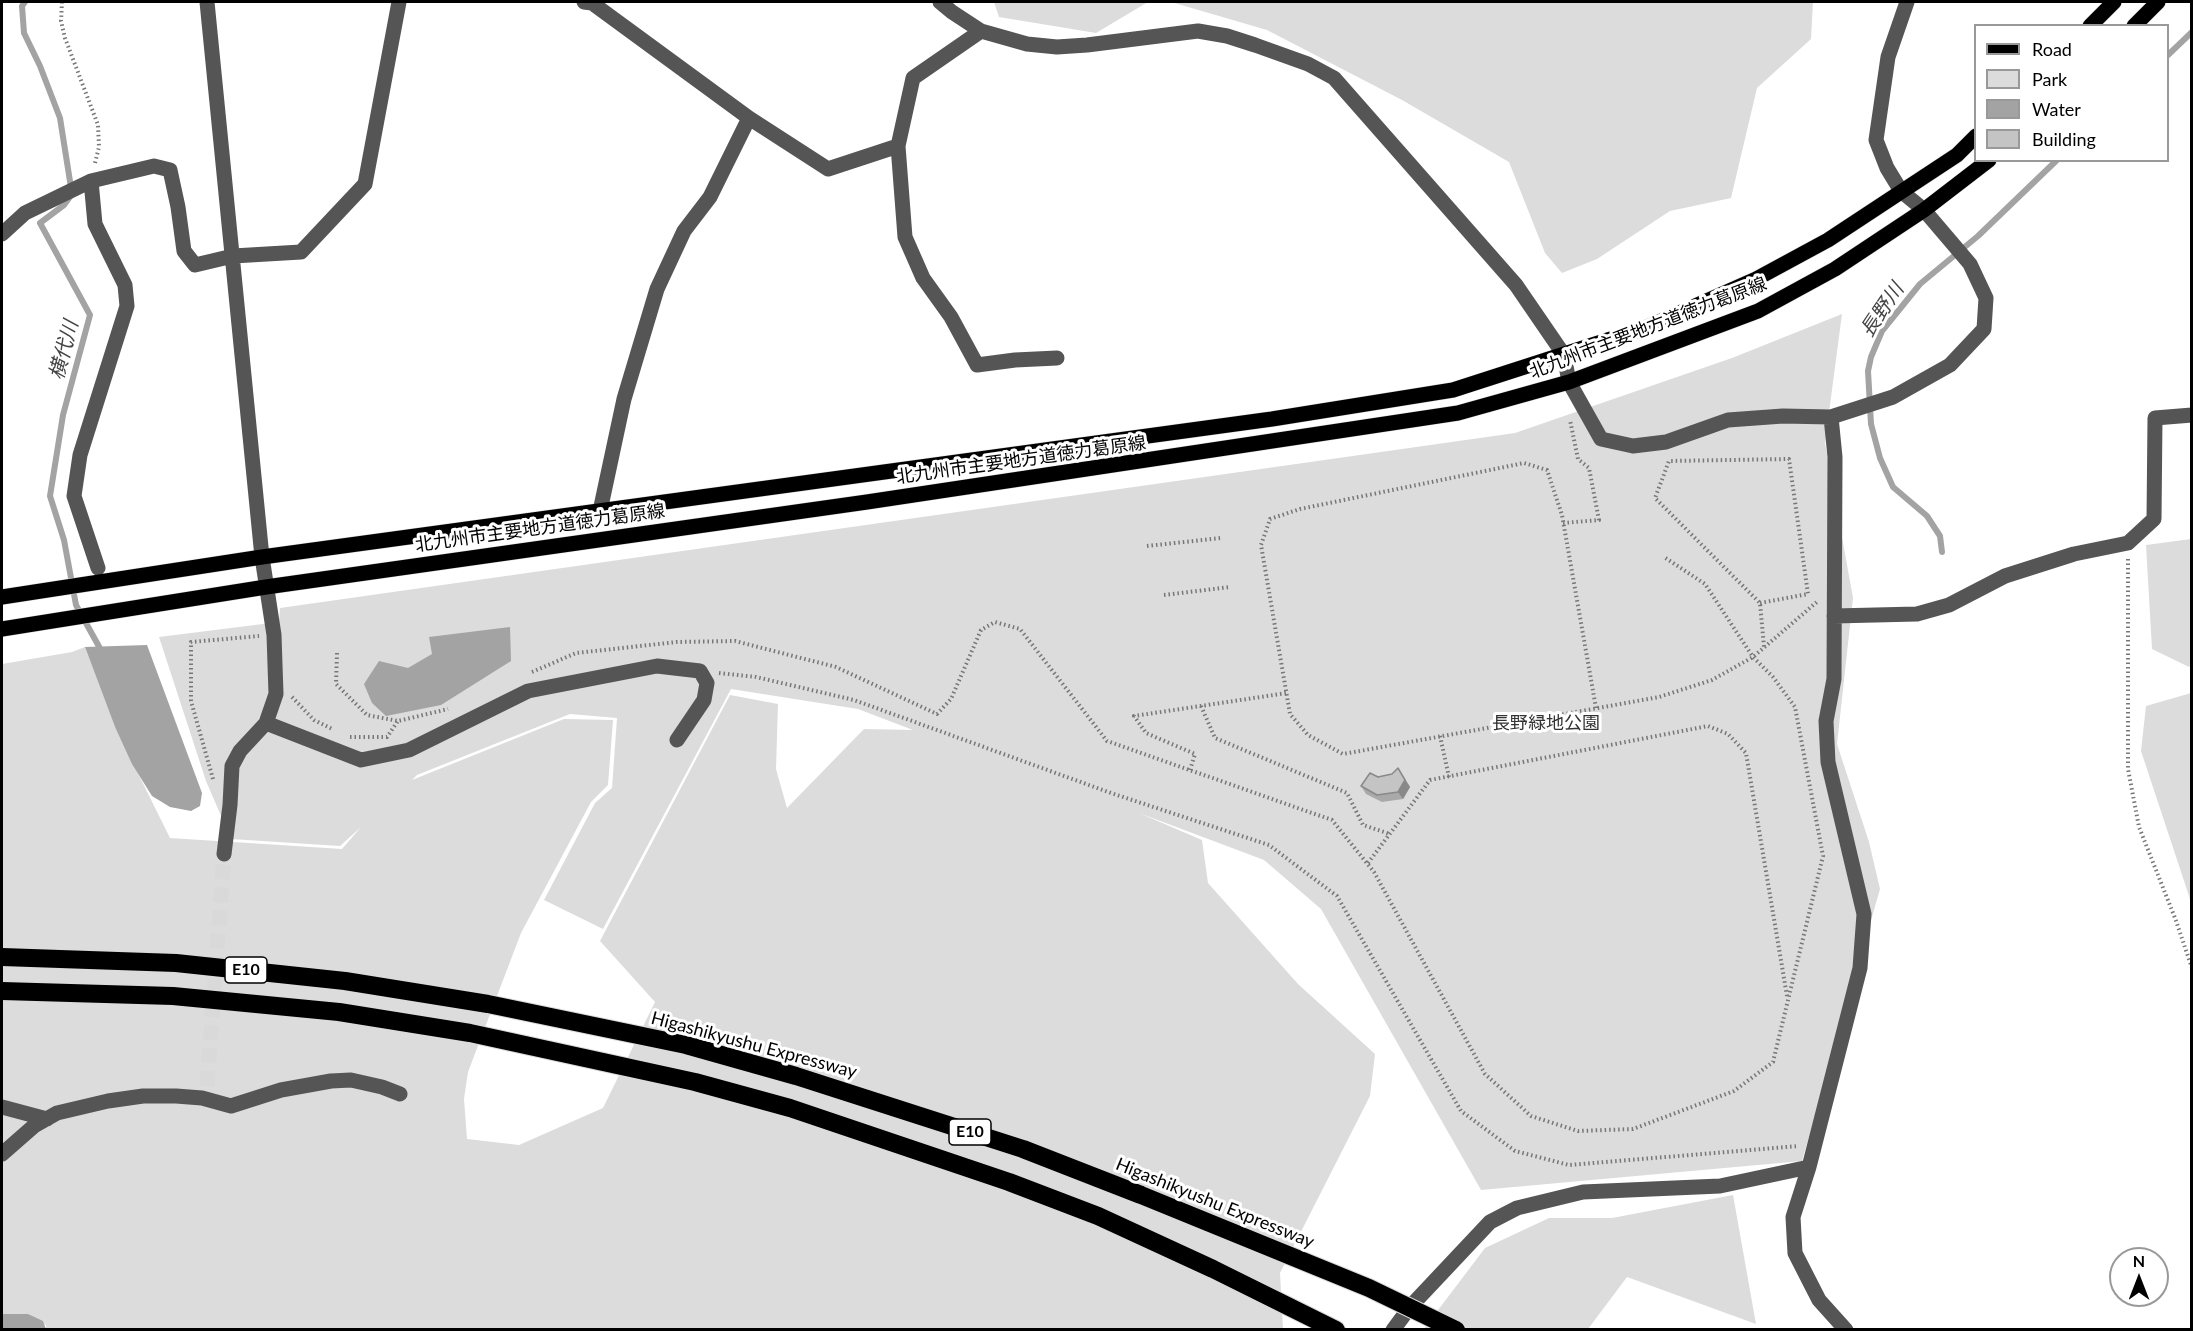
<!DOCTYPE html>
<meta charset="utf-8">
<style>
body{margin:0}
#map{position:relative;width:2193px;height:1331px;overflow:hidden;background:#fff;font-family:Lato,sans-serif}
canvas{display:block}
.frame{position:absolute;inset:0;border:3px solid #000;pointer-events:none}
.legend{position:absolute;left:1974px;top:24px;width:195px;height:138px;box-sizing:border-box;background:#fff;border:2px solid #999;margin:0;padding:8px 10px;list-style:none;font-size:18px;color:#000}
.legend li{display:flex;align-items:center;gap:12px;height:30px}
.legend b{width:30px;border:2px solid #999}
.north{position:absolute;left:2109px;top:1247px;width:60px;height:60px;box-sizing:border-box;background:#fff;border:2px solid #999;border-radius:50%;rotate:0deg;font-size:16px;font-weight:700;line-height:24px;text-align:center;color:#000}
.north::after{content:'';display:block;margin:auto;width:21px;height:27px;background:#000;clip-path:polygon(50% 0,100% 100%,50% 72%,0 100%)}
</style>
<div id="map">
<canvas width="2193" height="1331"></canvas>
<div class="frame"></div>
<ul class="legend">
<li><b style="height:8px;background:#000"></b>Road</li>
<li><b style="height:16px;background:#dcdcdc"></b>Park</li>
<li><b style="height:16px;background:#a3a3a3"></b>Water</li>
<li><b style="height:16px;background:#c4c4c4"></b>Building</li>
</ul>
<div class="north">N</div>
</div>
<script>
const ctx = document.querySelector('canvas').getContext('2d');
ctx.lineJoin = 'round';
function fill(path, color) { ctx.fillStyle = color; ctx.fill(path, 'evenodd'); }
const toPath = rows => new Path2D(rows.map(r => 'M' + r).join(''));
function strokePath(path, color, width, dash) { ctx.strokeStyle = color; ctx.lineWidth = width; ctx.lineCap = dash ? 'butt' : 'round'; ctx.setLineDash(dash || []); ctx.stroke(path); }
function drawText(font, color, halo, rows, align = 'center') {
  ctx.font = font + ' Lato,"Noto Sans JP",sans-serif'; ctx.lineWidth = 6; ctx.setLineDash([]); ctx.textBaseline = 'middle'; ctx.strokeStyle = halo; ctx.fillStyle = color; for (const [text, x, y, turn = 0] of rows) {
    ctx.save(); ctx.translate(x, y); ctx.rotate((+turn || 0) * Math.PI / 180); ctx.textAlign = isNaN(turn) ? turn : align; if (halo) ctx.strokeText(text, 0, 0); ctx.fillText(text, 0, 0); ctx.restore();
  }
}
fill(toPath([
 [994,2,1148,2,1096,33,999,17],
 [1171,2,1813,2,1811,39,1757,88,1731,198,1670,211,1597,259,1562,273,1545,253,1509,162,1402,100,1267,30],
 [1842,314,1825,443,1853,598,1837,744,1869,842,1880,889,1802,1161,1481,1190,1321,909,1264,860,1139,813,1202,840,1208,883,1298,984,1375,1054,1370,1096,1280,1273,1283,1329,46,1330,46,1325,28,1314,2,1314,2,664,72,652,85,647,115,727,170,838,342,849,361,827,340,846,231,839,206,781,159,637,279,622,280,608,1515,433,1732,358],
 [731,689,858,709,913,730,864,729,787,808,776,769,778,704,730,695,600,941,655,1002,603,1108,519,1145,467,1139,464,1099,468,1072,521,933,591,802,608,785,613,720,564,719,412,780,417,775,570,714,617,718,612,788,595,803,544,900,603,929],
 [2191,539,2192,663,2189,667,2152,649,2146,545],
 [2191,693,2192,694,2191,902,2141,751,2146,706],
 [1733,1195,1756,1324,1627,1277,1588,1329,1423,1330,1485,1248,1549,1218,1612,1218]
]), '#dcdcdc');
fill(toPath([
 [510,627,511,661,441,705,386,716,372,703,364,684,379,661,408,668,432,654,429,637],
 [147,645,202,793,200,806,191,811,170,807,152,796,132,764,115,727,85,647],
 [2,1314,28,1314,43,1321,46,1329,2,1329]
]), '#a3a3a3');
strokePath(toPath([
 [25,2,22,6,24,33,40,66,60,118,72,194,64,205,40,223,90,315,63,415,50,496,64,540,76,605,102,652],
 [2168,55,2192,32],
 [1942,552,1940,536,1927,516,1893,487,1880,458,1871,424,1868,371,1871,357,1882,331,1920,284,1978,236,2057,160]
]), '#a3a3a3', 6);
strokePath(toPath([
 [207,1086,224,854]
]), '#d9d9d9', 15, [15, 8]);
const major = toPath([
 [2090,26,2114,2],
 [2134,26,2158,2],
 [2,597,262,557,1272,419,1453,390,1645,328,1756,279,1828,240,1957,155,1976,136],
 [2,629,266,587,867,502,1458,413,1569,382,1758,311,1835,269,1924,210,1989,160]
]);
const highway = toPath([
 [2,957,176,963,345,981,488,1004,686,1045,796,1076,1023,1149,1141,1195],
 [2,991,173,996,339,1012,470,1033,695,1082,790,1108,1009,1182,1098,1216,1213,1269,1336,1330]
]);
strokePath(major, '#dbdbdb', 16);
strokePath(highway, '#dbdbdb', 20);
strokePath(toPath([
 [62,2,61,21,65,38,98,125,99,147,95,163],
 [1563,523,1599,520,1589,468,1578,459,1570,420],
 [1147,546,1221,538],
 [2128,559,2128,769,2139,827,2175,918,2192,968],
 [1164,595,1230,587],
 [1760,603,1808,594,1789,459,1669,461,1655,498,1760,603,1764,647],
 [337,653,336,684,367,715,398,721,448,709],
 [532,672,576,653,677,642,735,641,836,667,937,714,951,699,981,630,995,622,1020,629,1107,741,1332,820,1374,872,1485,1074,1531,1116,1578,1131,1633,1129,1734,1091,1773,1062,1823,856,1795,707,1773,677,1753,657,1705,584,1664,557],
 [719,673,756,677,854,700,1111,793,1269,845,1337,896,1461,1111,1515,1151,1569,1165,1799,1146],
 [292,697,314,720,332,729],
 [1201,706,1215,738,1347,793,1363,825,1390,834],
 [1596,708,1562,515,1547,470,1524,463,1300,509,1270,519,1261,545,1290,714,1308,735,1343,754,1659,697,1712,680,1753,657,1818,601],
 [1440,736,1449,777],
 [350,737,387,737,398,721],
 [1190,770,1195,754,1146,733,1134,716,1287,693],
 [213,779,191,701,191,642,259,636],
 [1368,863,1430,780,1708,726,1728,734,1746,753,1787,996]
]), '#777', 4, [1.5, 3]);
strokePath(toPath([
 [207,2,262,557,274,635,276,694,266,723,240,751,232,766,230,805,224,854],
 [584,2,592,3,749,118,828,169,898,146],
 [940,2,952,12,981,31,1027,44,1057,47,1087,45,1198,31,1227,36,1255,45,1308,64,1334,78,1516,285,1564,355,1569,382,1601,439,1633,446,1666,442,1728,420,1783,416,1831,417,1893,397,1950,365,1984,329,1986,298,1970,264,1924,210,1901,191,1887,168,1876,140,1888,57,1907,2],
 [981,31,913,78,898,146,905,237,923,278,951,317,977,365,1015,360,1057,358],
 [91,181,95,224,125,285,127,306,80,455,74,496,98,568],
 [2,234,25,213,91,181,154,166,170,170,178,207,184,251,195,265,233,256,301,252,365,184,399,2],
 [1831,417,1835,457,1834,679,1826,721,1828,762,1864,914,1860,968,1809,1167,1793,1217,1795,1253,1819,1300,1846,1330],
 [600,511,624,399,657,289,684,231,710,197,749,118],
 [1834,616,1917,614,1949,605,2005,576,2074,554,2128,543,2154,519,2155,418,2192,415],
 [266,723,361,760,409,750,528,691,657,666,700,671,707,683,704,700,677,740],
 [2,1107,47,1119],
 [2,1154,34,1126,57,1113,108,1101,143,1096,176,1096,202,1098,231,1106,281,1090,331,1081,351,1080,382,1087,400,1094],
 [1393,1330,1410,1307,1490,1222,1517,1208,1583,1192,1720,1186,1809,1167]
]), '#555', 15);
strokePath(major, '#000', 15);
strokePath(highway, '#000', 18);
const highwayBridge = toPath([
 [1141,1195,1369,1288,1456,1330]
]);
strokePath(highwayBridge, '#dbdbdb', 20, []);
strokePath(highwayBridge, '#000', 18);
fill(toPath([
 [1398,768,1410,787,1403,799,1382,802,1366,794,1361,786,1378,777,1392,774]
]), '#a9a9a9');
fill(toPath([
 [1398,768,1410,787,1403,799,1398,792]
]), '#898989');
const building = toPath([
 [1398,768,1405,780,1398,792,1377,795,1361,786,1370,773,1378,777,1392,774,1398,768]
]);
fill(building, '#c4c4c4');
strokePath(building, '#898989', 1.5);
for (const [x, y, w] of [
 [246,970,42],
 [970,1132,42]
]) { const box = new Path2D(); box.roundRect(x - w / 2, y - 13, w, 26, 4.5); ctx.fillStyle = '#fff'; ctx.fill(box); strokePath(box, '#000', 1.5); }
drawText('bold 16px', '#000', null, [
 ["E10",246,970],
 ["E10",970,1132]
]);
drawText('18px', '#000', '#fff', [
 ["北九州市主要地方道徳力葛原線",1648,328,-21],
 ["北九州市主要地方道徳力葛原線",1021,460,-8],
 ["北九州市主要地方道徳力葛原線",540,528,-8],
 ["Higashikyushu Expressway",754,1045,15],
 ["Higashikyushu Expressway",1215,1203,22]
]);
drawText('18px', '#333', '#fff', [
 ["長野緑地公園",1546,723]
]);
drawText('italic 20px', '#444', '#fff', [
 ["長野川",1882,310,-56],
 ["横代川",64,350,-75]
]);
</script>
